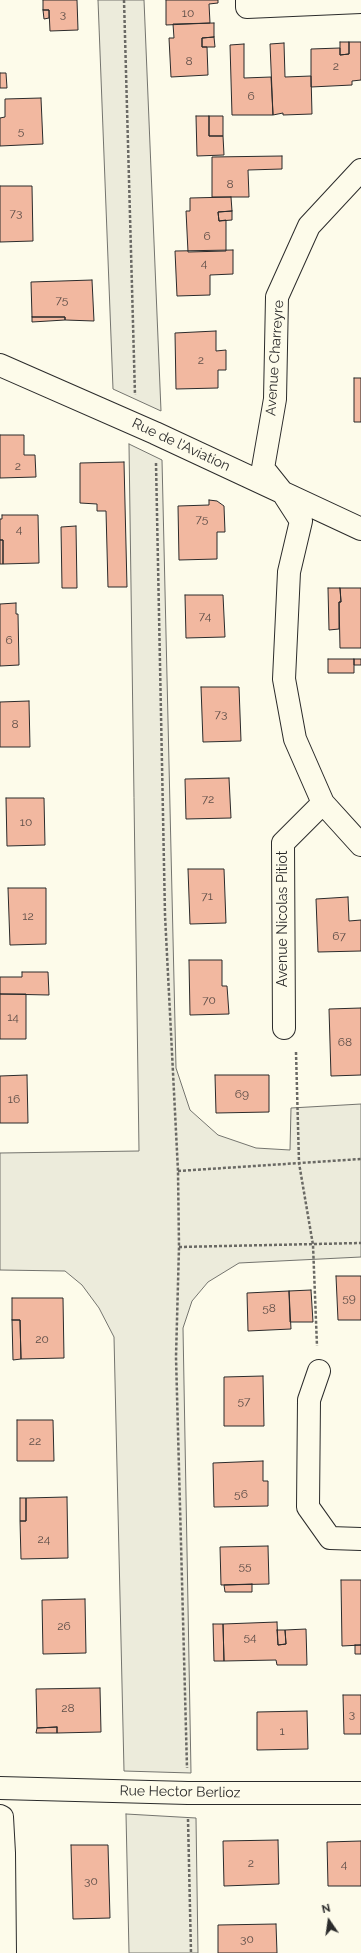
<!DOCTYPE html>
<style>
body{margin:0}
#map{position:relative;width:361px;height:1953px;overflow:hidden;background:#fdfbea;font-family:Raleway,sans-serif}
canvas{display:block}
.north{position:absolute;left:309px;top:1901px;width:40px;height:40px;-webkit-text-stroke:3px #fdfbea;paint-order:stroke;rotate:347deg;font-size:11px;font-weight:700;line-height:16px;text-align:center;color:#2b2b2b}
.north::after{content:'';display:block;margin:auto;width:14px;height:18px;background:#2b2b2b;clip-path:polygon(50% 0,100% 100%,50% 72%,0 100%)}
</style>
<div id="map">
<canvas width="361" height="1953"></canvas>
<div class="north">N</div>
</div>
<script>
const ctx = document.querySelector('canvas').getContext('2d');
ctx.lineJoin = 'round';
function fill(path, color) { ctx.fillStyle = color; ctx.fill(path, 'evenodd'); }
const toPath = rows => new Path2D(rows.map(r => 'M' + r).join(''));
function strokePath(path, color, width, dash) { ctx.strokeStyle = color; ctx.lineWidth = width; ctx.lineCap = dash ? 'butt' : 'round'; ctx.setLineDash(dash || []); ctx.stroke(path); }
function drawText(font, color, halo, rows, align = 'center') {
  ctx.font = font + ' Raleway,sans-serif'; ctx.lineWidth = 3; ctx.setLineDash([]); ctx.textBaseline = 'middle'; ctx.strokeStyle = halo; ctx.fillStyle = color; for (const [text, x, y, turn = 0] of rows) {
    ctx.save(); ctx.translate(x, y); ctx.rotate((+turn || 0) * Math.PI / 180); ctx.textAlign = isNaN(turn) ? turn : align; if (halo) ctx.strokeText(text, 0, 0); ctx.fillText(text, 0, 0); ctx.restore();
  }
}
const green = toPath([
 [98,0,144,0,161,411,113,389,98,0],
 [129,444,162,460,176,1068,190,1110,218,1135,256,1148,290,1150,291,1108,361,1104,361,1257,239,1263,208,1282,192,1301,183,1328,191,1773,124,1771,114,1337,99,1308,82,1285,65,1271,0,1270,0,1153,139,1151,129,444],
 [126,1814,196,1818,198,1953,129,1953,126,1814]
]);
fill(green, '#ecebdb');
strokePath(green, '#74746e', 1);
const building = toPath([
 [43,0,77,0,78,30,50,31,49,10,43,10,43,0],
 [166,0,218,0,218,3,209,4,210,23,166,25,166,0],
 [43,10,49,10,49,18,44,19,43,10],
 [214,23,214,37,202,38,202,47,207,47,208,75,171,77,169,38,174,38,173,24,214,23],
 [214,37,215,47,202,47,202,38,214,37],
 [340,42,349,42,349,54,340,55,340,42],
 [349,42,361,42,361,80,352,81,352,85,311,87,311,49,340,48,340,55,349,54,349,42],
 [284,43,285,77,311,76,312,114,283,115,283,113,273,115,270,44,284,43],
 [244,44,244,78,271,77,273,115,232,115,230,45,244,44],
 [0,73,6,73,7,88,0,88,0,73],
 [41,98,43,144,0,146,0,118,5,117,5,99,41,98],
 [196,116,209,116,209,136,223,136,224,155,197,156,196,116],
 [209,116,223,116,223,136,209,136,209,116],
 [282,156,282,169,248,170,249,197,212,197,212,157,282,156],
 [0,186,32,186,33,241,0,242,0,186],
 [231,197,232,211,218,212,219,221,226,220,226,251,188,252,186,211,190,211,190,198,231,197],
 [232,211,232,220,219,221,218,212,232,211],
 [233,250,233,274,210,275,210,295,177,296,175,251,233,250],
 [92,280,94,321,65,320,65,317,32,317,31,282,92,280],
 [32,317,65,317,65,320,32,322,32,317],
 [216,331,216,351,226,350,226,370,218,370,218,388,176,389,175,333,216,331],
 [354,378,361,378,361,422,354,422,354,378],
 [0,435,24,435,24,455,35,455,36,477,0,478,0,435],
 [124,462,127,587,108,587,106,511,97,511,97,504,80,503,80,463,124,462],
 [209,500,217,501,224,506,225,532,217,532,217,559,179,560,178,506,209,505,209,500],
 [2,515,38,515,39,563,3,564,3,540,0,540,0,519,2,519,2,515],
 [76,526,77,588,62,588,61,527,76,526],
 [0,540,3,540,3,564,0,564,0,540],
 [328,588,340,588,341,602,339,602,339,629,329,630,328,588],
 [340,588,361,588,361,648,340,648,339,602,341,602,340,588],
 [185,595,223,595,225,637,186,638,185,595],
 [16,603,16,614,18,614,19,665,0,666,0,604,16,603],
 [328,659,354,659,354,673,328,673,328,659],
 [354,659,361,659,361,665,354,665,354,659],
 [201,687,239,687,241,741,203,742,201,687],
 [29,701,30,747,0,747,0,702,29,701],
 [229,778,231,818,186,819,185,779,229,778],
 [6,798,44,798,45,845,7,846,6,798],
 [188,869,224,869,226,923,190,924,188,869],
 [8,888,46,888,46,944,10,945,8,888],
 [348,897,349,921,361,920,361,951,318,952,316,899,348,897],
 [189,960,222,960,222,986,227,986,229,1014,190,1015,189,960],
 [22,972,48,972,49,995,0,994,0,977,22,977,22,972],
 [0,994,26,994,26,1039,0,1039,0,994],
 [361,1008,361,1075,331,1076,329,1009,361,1008],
 [27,1075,28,1123,0,1123,0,1076,27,1075],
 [215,1075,269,1075,269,1112,216,1113,215,1075],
 [336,1276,361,1276,361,1320,338,1320,336,1276],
 [311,1290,313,1322,290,1322,289,1291,311,1290],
 [289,1291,291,1329,248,1331,247,1293,289,1291],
 [12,1298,63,1298,64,1358,21,1359,20,1320,12,1320,12,1298],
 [12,1320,20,1320,21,1359,13,1360,12,1320],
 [263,1376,264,1426,224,1426,224,1377,263,1376],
 [17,1420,53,1420,54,1461,17,1461,17,1420],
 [263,1461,263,1481,268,1481,268,1506,214,1507,213,1463,263,1461],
 [67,1497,68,1558,21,1559,20,1521,26,1521,26,1498,67,1497],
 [20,1498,26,1498,26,1521,20,1521,20,1498],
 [268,1546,269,1584,221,1585,220,1547,268,1546],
 [341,1580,361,1580,361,1645,342,1646,341,1580],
 [252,1584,252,1592,225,1592,224,1585,252,1584],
 [85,1599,86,1653,43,1654,42,1600,85,1599],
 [277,1622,278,1645,286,1644,285,1630,306,1629,307,1665,277,1665,276,1660,224,1661,223,1624,277,1622],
 [213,1624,223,1624,224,1661,214,1661,213,1624],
 [277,1630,285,1630,286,1644,278,1645,277,1630],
 [355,1645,361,1645,361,1654,355,1654,355,1645],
 [100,1688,101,1732,57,1733,57,1727,37,1728,36,1689,100,1688],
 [343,1695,361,1695,361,1734,344,1734,343,1695],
 [307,1711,308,1749,257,1750,257,1712,307,1711],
 [57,1727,57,1733,36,1733,37,1728,57,1727],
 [278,1840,279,1884,224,1886,223,1841,278,1840],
 [361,1841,361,1886,328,1886,327,1842,361,1841],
 [71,1845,108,1845,110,1918,73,1919,71,1845],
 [276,1924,277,1953,218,1953,218,1925,276,1924]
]);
fill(building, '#f2b8a0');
strokePath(building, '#2b2b2b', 1);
const minor = toPath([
 [247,0,247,7,361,2],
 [361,170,309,226,277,297,275,399,263,468,283,493,301,521,289,572,284,679,295,739,323,803,361,845],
 [0,365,155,433,361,529],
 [284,1028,283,843,323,803],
 [319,1371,309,1400,308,1507,330,1538,361,1539],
 [0,1788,188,1793,361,1793],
 [0,1816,2,1817,4,1853,5,1953]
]);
strokePath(minor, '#2b2b2b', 24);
strokePath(toPath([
 [124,0,135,395],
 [156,463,165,915,178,1171,179,1247,176,1357,187,1768],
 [296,1052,299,1163,313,1245,317,1346],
 [178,1171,361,1159],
 [179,1247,361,1243],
 [188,1819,191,1953]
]), '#6a6964', 2.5, [3, 2]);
strokePath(minor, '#fdfbea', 22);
drawText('12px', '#5d4e48', null, [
 ["10",188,13],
 ["3",63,14],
 ["8",189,61],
 ["2",336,66],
 ["6",251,96],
 ["5",21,131],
 ["8",230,184],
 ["73",16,213],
 ["6",207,236],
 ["4",204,263],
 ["75",62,300],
 ["2",201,360],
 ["2",18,466],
 ["75",202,519],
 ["4",19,529],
 ["74",205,616],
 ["6",9,640],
 ["73",221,714],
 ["8",15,724],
 ["72",208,799],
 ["10",26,822],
 ["71",207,896],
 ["12",28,916],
 ["67",339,936],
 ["70",209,1000],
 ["14",13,1017],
 ["68",345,1042],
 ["69",242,1094],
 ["16",14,1099],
 ["59",349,1298],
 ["58",269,1308],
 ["20",42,1339],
 ["57",244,1401],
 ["22",35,1441],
 ["56",241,1494],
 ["24",44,1539],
 ["55",245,1566],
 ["26",64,1626],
 ["54",250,1637],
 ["28",68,1708],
 ["3",352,1714],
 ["1",282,1731],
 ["2",251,1863],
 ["4",344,1864],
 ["30",91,1881],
 ["30",247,1939]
]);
drawText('14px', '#2b2b2b', '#fdfbea', [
 ["Avenue Charreyre",275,358,-86],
 ["Rue de l'Aviation",181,445,25],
 ["Avenue Nicolas Pitiot",283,919,-90],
 ["Rue Hector Berlioz",180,1792,1]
]);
</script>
